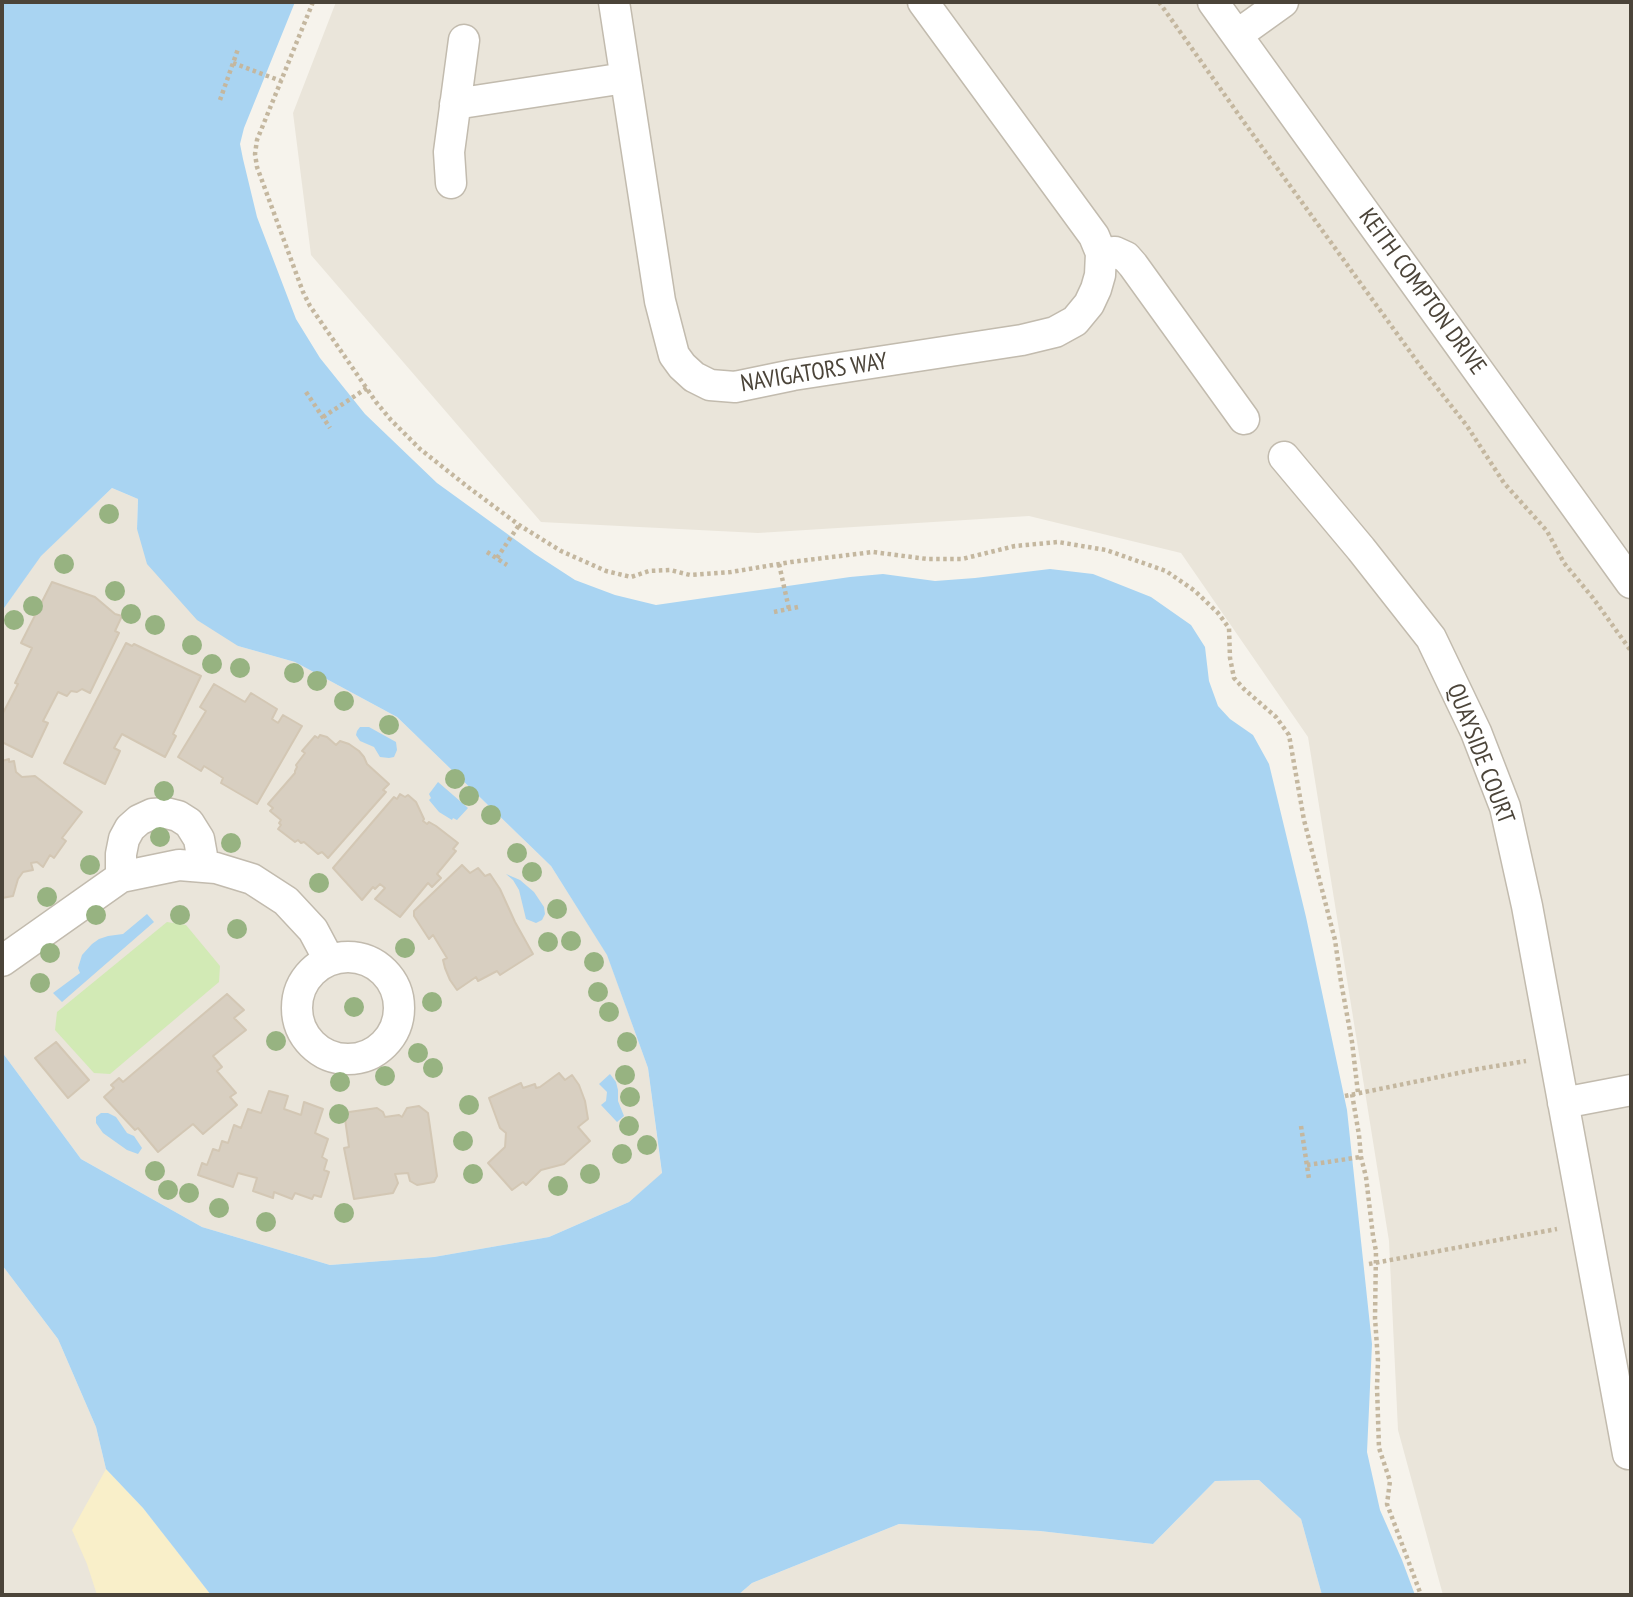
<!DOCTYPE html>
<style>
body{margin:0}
#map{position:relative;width:1633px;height:1597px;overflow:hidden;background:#f6f3ec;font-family:"PT Sans Narrow",sans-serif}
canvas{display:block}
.frame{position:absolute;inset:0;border:4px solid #4b4439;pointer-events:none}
</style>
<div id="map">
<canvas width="1633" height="1597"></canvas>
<div class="frame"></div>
</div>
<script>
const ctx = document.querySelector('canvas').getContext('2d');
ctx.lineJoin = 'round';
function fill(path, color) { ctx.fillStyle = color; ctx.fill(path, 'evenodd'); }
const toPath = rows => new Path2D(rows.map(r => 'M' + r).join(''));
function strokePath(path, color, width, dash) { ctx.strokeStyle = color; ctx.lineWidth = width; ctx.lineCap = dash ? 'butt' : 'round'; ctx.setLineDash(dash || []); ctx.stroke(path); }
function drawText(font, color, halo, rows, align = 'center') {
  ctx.font = font + ' "PT Sans Narrow",sans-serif'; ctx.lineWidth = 5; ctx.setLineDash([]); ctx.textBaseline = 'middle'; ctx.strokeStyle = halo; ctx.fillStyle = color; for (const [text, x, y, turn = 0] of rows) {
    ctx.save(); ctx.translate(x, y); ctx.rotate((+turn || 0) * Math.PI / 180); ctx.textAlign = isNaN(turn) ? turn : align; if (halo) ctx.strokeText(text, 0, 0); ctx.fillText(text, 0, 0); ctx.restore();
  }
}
fill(toPath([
 [336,2,1631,2,1631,1595,1443,1595,1398,1430,1389,1241,1308,737,1181,553,1029,516,758,533,541,522,311,255,293,113],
 [112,488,138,499,137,529,238,646,295,662,397,717,551,866,607,954,648,1068,662,1174,629,1202,549,1237,434,1257,330,1265,202,1227,81,1159,2,1052,2,611,40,556],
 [2,1265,58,1339,96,1427,106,1469,143,1508,211,1595,2,1595],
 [1259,1480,1301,1519,1322,1595,738,1595,752,1583,899,1524,1040,1531,1153,1544,1215,1481]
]), '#eae5da');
fill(toPath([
 [167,922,186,925,220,966,219,982,110,1074,94,1073,55,1030,57,1012]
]), '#d2eab5');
fill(toPath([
 [106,1469,143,1508,211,1595,97,1595,87,1564,72,1530]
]), '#f9efc9');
fill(toPath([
 [2,2,295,2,244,128,240,144,243,159,257,217,296,319,320,358,365,414,437,483,535,554,575,580,615,595,656,605,850,577,883,574,935,581,975,578,1050,569,1093,574,1151,597,1191,625,1205,647,1209,681,1218,706,1230,719,1253,735,1269,764,1306,917,1347,1110,1372,1344,1367,1452,1380,1510,1402,1560,1415,1595,1322,1595,1301,1519,1259,1480,1215,1481,1153,1544,1040,1531,899,1524,752,1583,738,1595,211,1595,143,1508,106,1469,96,1427,58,1339,2,1265,2,1052,81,1159,202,1227,330,1265,434,1257,549,1237,629,1202,662,1173,648,1068,607,955,551,866,397,717,295,662,238,646,197,620,147,564,137,529,138,499,112,488,41,556,2,611],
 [360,727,369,727,396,742,397,750,394,757,389,758,380,757,374,747,360,741,356,735,357,731],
 [438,782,468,808,457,820,453,818,452,820,439,812,429,800,431,798,429,794],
 [506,874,520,880,534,892,544,907,545,914,542,920,536,923,526,919,519,890,513,880],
 [147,914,154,922,62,1002,53,993,80,973,78,968,82,955,92,944,99,939,108,936,123,934],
 [610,1074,616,1082,618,1090,618,1101,624,1116,617,1122,601,1105,606,1101,607,1092,599,1084],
 [101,1113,108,1113,116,1117,127,1133,134,1136,142,1148,138,1154,127,1150,103,1133,96,1123,96,1117]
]), '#a9d4f2');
const building = toPath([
 [52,582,95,597,115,614,122,616,115,631,119,633,90,693,82,689,77,692,71,691,67,696,58,692,43,721,48,723,32,757,2,742,2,715,18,684,15,683,32,648,21,643,52,582],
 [126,643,132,646,134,644,201,676,173,734,176,736,165,757,122,734,114,748,120,751,105,784,64,763,126,643],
 [214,684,245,702,251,693,277,709,272,719,278,723,283,715,302,726,257,804,221,783,223,778,204,766,201,771,178,757,206,711,200,707,214,684],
 [320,735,327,737,336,745,340,741,349,744,359,751,364,757,367,764,389,784,383,790,386,792,328,858,322,852,318,854,304,842,301,843,298,840,295,842,278,829,281,825,279,823,281,820,270,811,273,808,268,804,295,773,295,771,297,767,296,765,305,753,302,751,315,736,318,738,320,735],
 [9,759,9,762,14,761,16,772,22,777,35,776,82,812,62,838,66,841,54,858,50,855,43,867,37,862,31,863,33,870,23,872,18,879,13,896,2,898,2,761,9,759],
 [400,794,405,797,408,795,416,802,424,819,423,821,427,824,429,822,436,826,458,843,453,849,456,851,437,874,441,878,432,887,428,883,400,917,375,899,385,888,380,884,375,889,373,887,362,900,333,868,394,797,397,799,400,794],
 [462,865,470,873,478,868,485,876,490,874,500,889,515,922,533,954,500,975,497,971,478,981,476,977,457,990,450,980,445,968,443,960,447,958,433,935,429,939,414,916,414,911,462,865],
 [227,994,244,1010,234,1018,246,1030,213,1056,222,1067,217,1071,236,1093,230,1097,237,1105,203,1134,193,1124,158,1152,138,1128,135,1130,104,1097,114,1088,111,1085,119,1078,123,1082,227,994],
 [56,1042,89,1080,68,1098,35,1058,56,1042],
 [559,1073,565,1080,572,1075,579,1085,585,1101,588,1119,578,1127,590,1141,564,1164,541,1170,526,1185,523,1182,512,1190,488,1163,505,1147,506,1133,500,1128,489,1098,521,1083,523,1088,535,1084,536,1088,540,1087,559,1073],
 [269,1091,288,1096,284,1109,301,1115,304,1102,323,1109,315,1133,328,1139,322,1157,327,1160,324,1170,329,1172,321,1197,314,1195,312,1199,295,1193,292,1199,274,1192,273,1198,253,1191,257,1178,238,1173,233,1187,198,1175,202,1163,207,1165,213,1149,219,1151,222,1141,228,1143,234,1125,241,1128,248,1109,261,1113,269,1091],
 [419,1106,428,1113,437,1176,434,1182,417,1185,410,1181,408,1173,395,1174,398,1183,393,1193,354,1199,344,1148,349,1147,345,1119,349,1112,377,1108,383,1112,385,1117,399,1115,402,1117,407,1108,419,1106]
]);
fill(building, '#d8cfc1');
strokePath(building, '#d3c7b4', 2);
const minor = toPath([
 [614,2,660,301,674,355,682,366,694,377,710,385,735,387,793,375,1022,340,1055,332,1075,321,1089,304,1096,289,1100,275,1101,253,1094,236,923,2],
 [1213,2,1631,583],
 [1237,35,1283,2],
 [455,104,625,78],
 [451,183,449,152,464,40],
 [1101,253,1115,252,1126,257,1133,265,1244,419],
 [1284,457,1361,549,1431,638,1476,732,1505,807,1527,906,1628,1454],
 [121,877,121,854,124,839,130,828,139,820,152,814,166,813,178,816,189,823,199,839,204,867],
 '297 1008a51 51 0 1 1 102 0a51 51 0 1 1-102 0Z',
 [2,961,121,877,179,865,216,868,252,879,286,901,313,930,329,960],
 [1563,1103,1631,1090]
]);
strokePath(minor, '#c2bbae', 33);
strokePath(toPath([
 [313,2,257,140,255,154,257,167,303,292,310,306,376,402,391,420,420,449,468,487,519,525,561,551,606,571,631,577,649,571,670,570,690,575,731,572,791,562,873,552,927,559,962,559,1015,546,1058,542,1106,550,1166,571,1195,591,1218,613,1229,628,1230,658,1234,678,1244,689,1276,717,1289,735,1304,820,1335,940,1341,982,1352,1042,1358,1093],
 [1159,2,1246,125,1424,371,1467,426,1504,483,1547,531,1564,563,1593,598,1631,651],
 [233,63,281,81],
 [220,100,238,49],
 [306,392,330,428],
 [323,417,367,388],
 [487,552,507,565],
 [497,558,519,525],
 [779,564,789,609],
 [774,612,798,607],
 [1352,1094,1359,1135,1361,1157,1366,1177,1373,1236,1376,1251,1375,1318,1378,1361,1377,1387,1379,1448,1390,1481,1387,1504,1421,1595],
 [1345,1096,1478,1069,1526,1061],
 [1301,1126,1309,1179],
 [1307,1165,1361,1157],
 [1369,1264,1557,1229]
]), '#c4b79f', 4.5, [3.5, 3.5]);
strokePath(minor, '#fff', 30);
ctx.fillStyle = '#97b381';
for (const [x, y] of [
 [109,514],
 [64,564],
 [115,591],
 [33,606],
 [131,614],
 [14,620],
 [155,625],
 [192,645],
 [212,664],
 [240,668],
 [294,673],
 [317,681],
 [344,701],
 [389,725],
 [455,779],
 [164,791],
 [469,796],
 [491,815],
 [160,837],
 [231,843],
 [517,853],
 [90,865],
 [532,872],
 [319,883],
 [47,897],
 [557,909],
 [96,915],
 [180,915],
 [237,929],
 [571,941],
 [548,942],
 [405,948],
 [50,953],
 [594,962],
 [40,983],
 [598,992],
 [432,1002],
 [354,1007],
 [609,1012],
 [276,1041],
 [627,1042],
 [418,1053],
 [433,1068],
 [625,1075],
 [385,1076],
 [340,1082],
 [630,1097],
 [469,1105],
 [339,1114],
 [629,1126],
 [463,1141],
 [647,1145],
 [622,1154],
 [155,1171],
 [473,1174],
 [590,1174],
 [558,1186],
 [168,1190],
 [189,1193],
 [219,1208],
 [344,1213],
 [266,1222]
]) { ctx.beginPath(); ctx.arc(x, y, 10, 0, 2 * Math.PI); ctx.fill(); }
drawText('24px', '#4b4439', '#fff', [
 ["KEITH COMPTON DRIVE",1422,292,54],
 ["NAVIGATORS WAY",814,373,-9],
 ["QUAYSIDE COURT",1480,754,69]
]);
</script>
